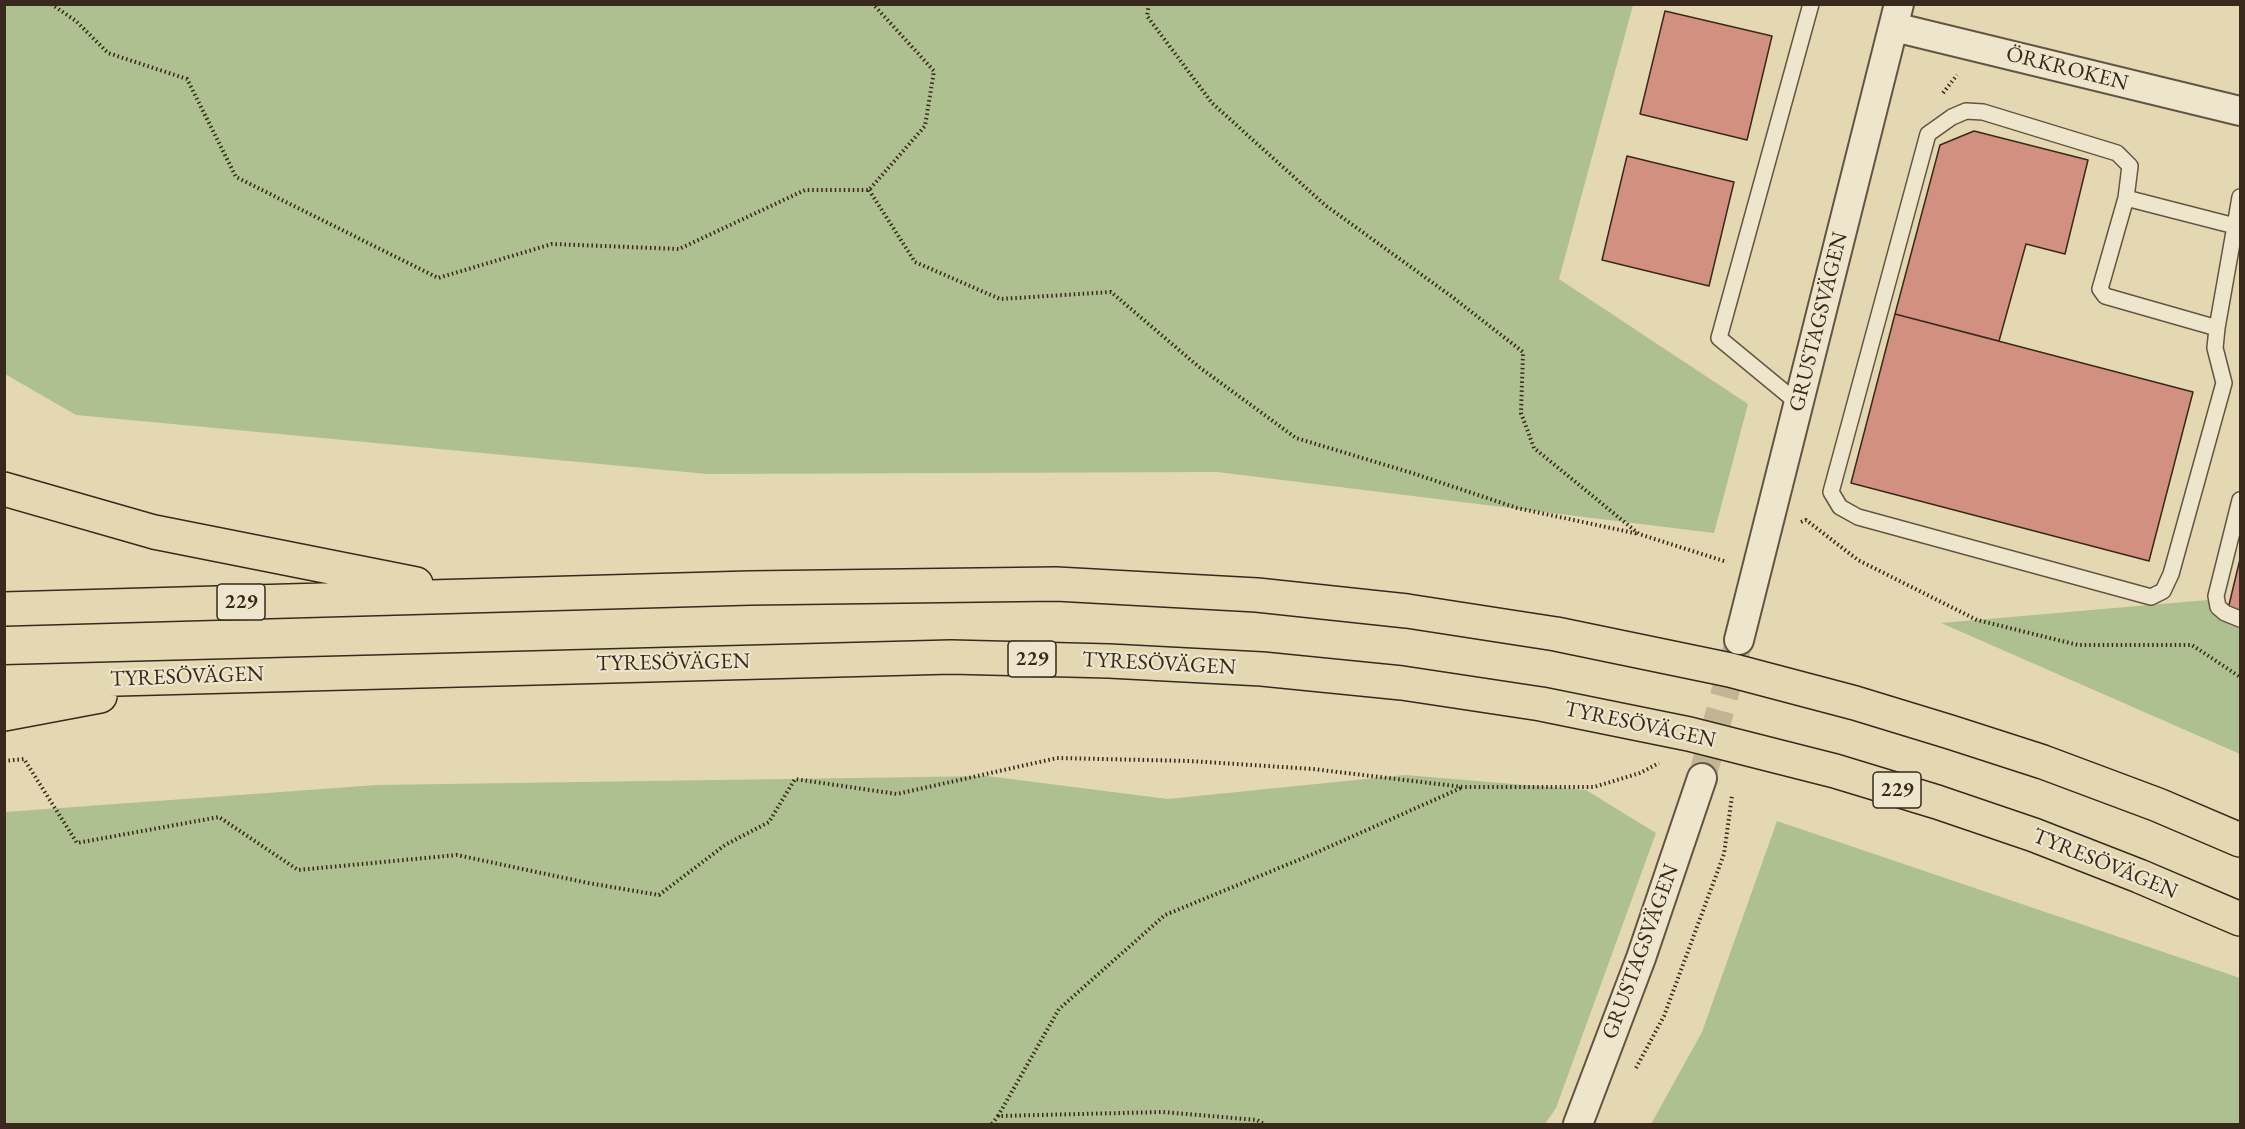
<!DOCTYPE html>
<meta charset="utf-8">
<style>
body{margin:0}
#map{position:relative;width:2245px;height:1129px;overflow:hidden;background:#e4d8b2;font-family:"EB Garamond",serif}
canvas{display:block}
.frame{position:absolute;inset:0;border:6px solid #39291c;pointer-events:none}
</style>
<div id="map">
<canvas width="2245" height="1129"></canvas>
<div class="frame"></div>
</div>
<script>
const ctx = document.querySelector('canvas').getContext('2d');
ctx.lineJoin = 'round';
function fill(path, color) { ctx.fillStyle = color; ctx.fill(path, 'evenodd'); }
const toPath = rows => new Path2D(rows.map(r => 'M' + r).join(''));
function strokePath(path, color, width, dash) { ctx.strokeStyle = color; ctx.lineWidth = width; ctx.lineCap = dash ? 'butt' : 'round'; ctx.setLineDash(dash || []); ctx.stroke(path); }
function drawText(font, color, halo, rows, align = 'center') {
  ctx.font = font + ' "EB Garamond",serif'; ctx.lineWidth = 4.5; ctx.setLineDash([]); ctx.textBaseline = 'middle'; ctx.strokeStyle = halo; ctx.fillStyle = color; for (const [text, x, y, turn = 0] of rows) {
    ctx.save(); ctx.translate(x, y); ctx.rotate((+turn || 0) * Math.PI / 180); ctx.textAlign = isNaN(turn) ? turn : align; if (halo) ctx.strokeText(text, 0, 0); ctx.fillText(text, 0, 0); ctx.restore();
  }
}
fill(toPath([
 [1633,5,1559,279,1748,404,1714,533,1217,472,707,474,76,415,5,374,5,5],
 [2219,599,2240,611,2240,754,1941,623],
 [1405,775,1586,790,1656,833,1556,1108,1545,1124,5,1124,5,812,377,785,987,776,1168,799],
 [1777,821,2240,978,2240,1124,1651,1124,1702,1032]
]), '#afc090');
const building = toPath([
 [1665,11,1772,36,1747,140,1640,114,1665,11],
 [1974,131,2088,160,2065,254,2026,244,1999,341,1895,314,1940,145,1974,131],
 [1627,156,1734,182,1709,286,1602,260,1627,156],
 [1895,314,2193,392,2149,561,1851,483,1895,314],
 [2240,559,2240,612,2228,609,2240,559]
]);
fill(building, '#d29080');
strokePath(building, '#39291c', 1.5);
strokePath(toPath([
 [1702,778,1737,648]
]), '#c2b594', 28, [28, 14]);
const service = toPath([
 [2126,198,2100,289,2105,296,2217,328],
 [2235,226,2126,198,2130,166,2117,153,1983,112,1966,111,1952,117,1928,134,1831,492,1840,507,1858,517,2151,597,2163,591,2171,574,2224,383,2215,348,2217,328,2235,226,2240,197],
 [1799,404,1719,338,1811,4],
 [2240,500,2216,596,2218,607,2225,613,2240,619]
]);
const minor = toPath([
 [1894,27,2240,111],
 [1739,640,1899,4],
 [1578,1124,1641,958,1702,778]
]);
const motorway = toPath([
 [4,489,154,532,416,584],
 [4,609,750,588,1056,584,1257,595,1407,611,1556,634,1730,670,1855,703,1950,732,2043,762,2158,805,2240,840],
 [4,682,951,657,1109,661,1262,669,1402,683,1541,704,1689,734,1835,771,1937,802,2034,835,2139,876,2240,919],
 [4,714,100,696]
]);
strokePath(service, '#645542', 18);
strokePath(minor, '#645542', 32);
strokePath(motorway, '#39291c', 36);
strokePath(toPath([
 [51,4,76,21,108,53,187,79,236,177,438,278,552,244,679,249,805,190,869,190,925,126,934,71,873,4],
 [1149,4,1147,16,1212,103,1325,205,1451,296,1523,352,1521,413,1534,448,1639,534,1727,562],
 [1943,93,1957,75],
 [869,190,915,262,1000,299,1111,292,1199,367,1296,438,1412,473,1517,508,1639,534],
 [1801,522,1806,520,1858,560,1977,620,2078,645,2192,645,2240,677],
 [4,761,24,759,77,843,219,817,298,870,457,855,588,883,659,895,725,845,769,822,795,779,897,794,1057,758,1190,761,1313,769,1463,787,1594,787,1640,773,1659,763],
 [1636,1068,1664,1016,1724,854,1732,796],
 [998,1116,1059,1009,1165,915,1313,854,1461,788],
 [992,1124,998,1116,1163,1112,1257,1120,1264,1124]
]), '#39291c', 4, [1.5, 3]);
strokePath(service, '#ede6cd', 15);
strokePath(minor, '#ede6cd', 28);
strokePath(motorway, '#e4d8b2', 33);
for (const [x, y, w] of [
 [241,602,48],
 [1032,659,48],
 [1897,790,48]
]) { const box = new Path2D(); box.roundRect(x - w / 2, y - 18, w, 36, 4.5); ctx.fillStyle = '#ede6cd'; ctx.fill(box); strokePath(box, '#39291c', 1.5); }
drawText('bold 21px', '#39291c', null, [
 ["229",241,602],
 ["229",1032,659],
 ["229",1897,790]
]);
drawText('22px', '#39291c', '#ede6cd', [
 ["ÖRKROKEN",2067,69,14],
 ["GRUSTAGSVÄGEN",1819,322,-76],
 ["TYRESÖVÄGEN",673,663,-1],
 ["TYRESÖVÄGEN",1159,664,3],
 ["TYRESÖVÄGEN",187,677,-2],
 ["TYRESÖVÄGEN",1640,725,12],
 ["TYRESÖVÄGEN",2105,864,22],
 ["GRUSTAGSVÄGEN",1641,952,-70]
]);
</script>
